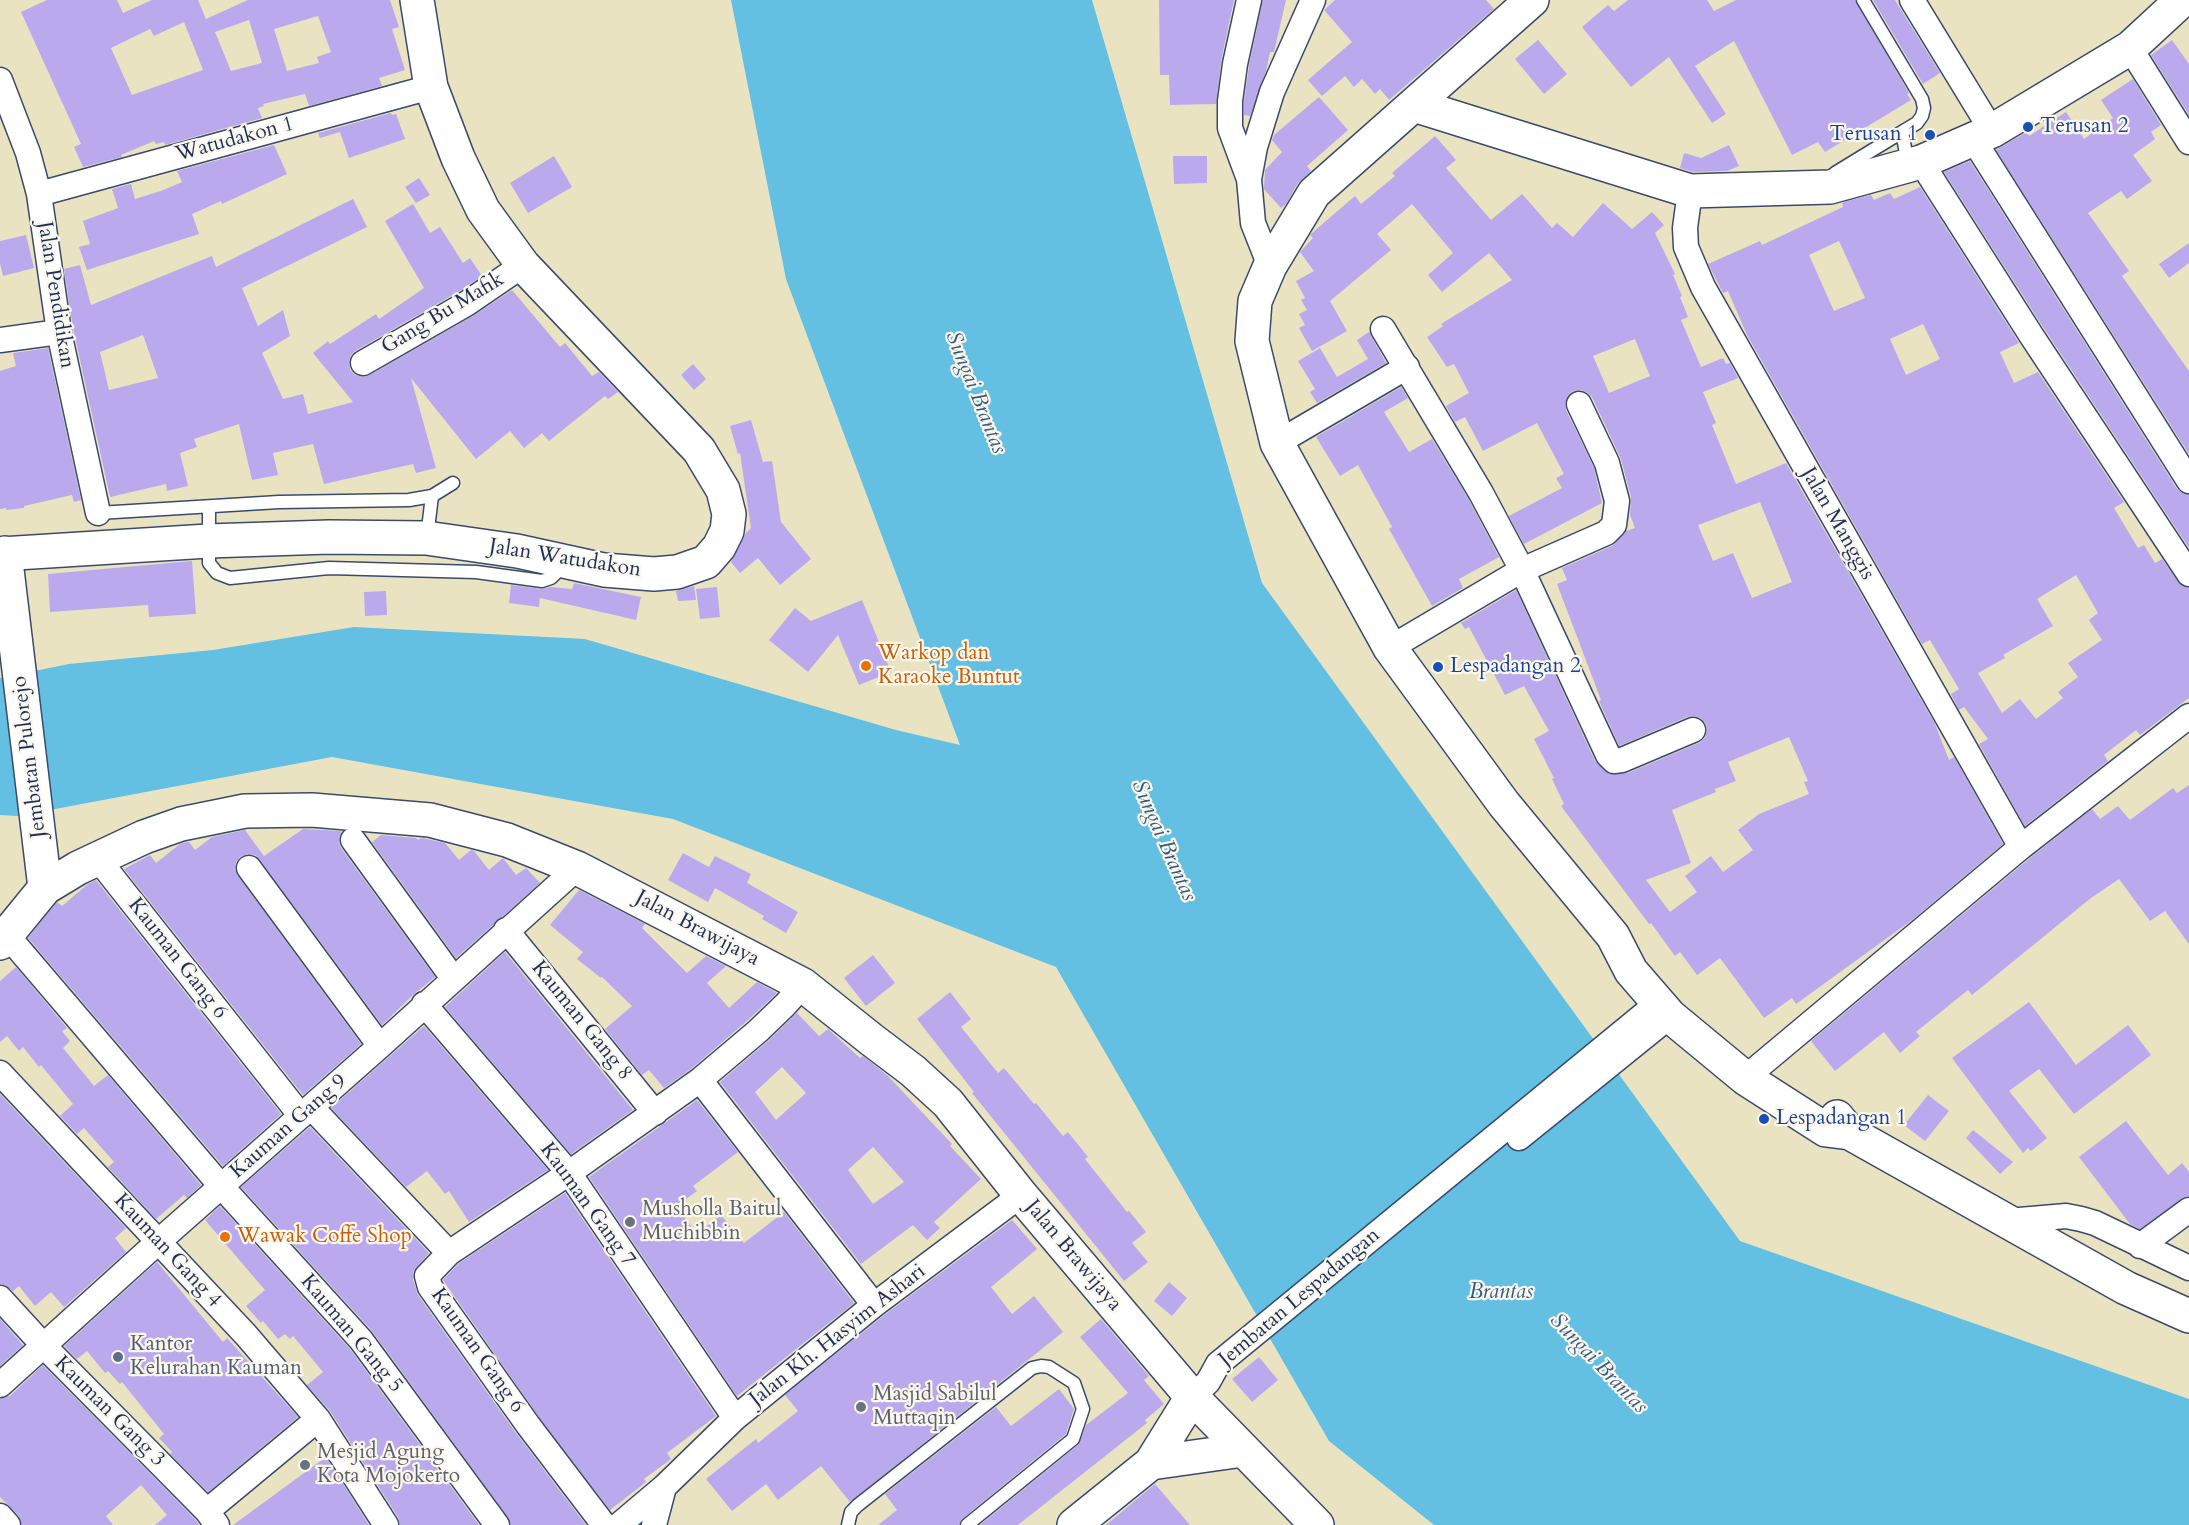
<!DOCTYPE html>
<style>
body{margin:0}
canvas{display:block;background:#e9e3c2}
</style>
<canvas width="2189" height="1525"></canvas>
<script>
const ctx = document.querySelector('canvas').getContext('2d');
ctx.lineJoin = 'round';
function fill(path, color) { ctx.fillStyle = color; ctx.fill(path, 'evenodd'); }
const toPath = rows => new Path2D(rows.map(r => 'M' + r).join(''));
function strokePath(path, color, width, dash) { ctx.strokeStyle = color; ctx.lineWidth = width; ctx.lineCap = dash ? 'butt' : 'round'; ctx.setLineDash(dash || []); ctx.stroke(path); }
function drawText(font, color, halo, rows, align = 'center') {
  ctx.font = font + ' Cardo,serif'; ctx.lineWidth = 4.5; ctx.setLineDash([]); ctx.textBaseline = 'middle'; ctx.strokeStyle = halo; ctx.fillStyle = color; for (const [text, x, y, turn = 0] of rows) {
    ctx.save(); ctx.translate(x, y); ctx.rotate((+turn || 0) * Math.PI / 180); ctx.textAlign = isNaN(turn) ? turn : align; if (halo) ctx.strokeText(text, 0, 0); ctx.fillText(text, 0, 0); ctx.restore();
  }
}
fill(toPath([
 [731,0,1092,0,1262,583,1740,1241,2189,1399,2189,1525,1434,1525,1329,1441,1056,967,673,819,332,757,18,816,0,815,0,678,69,664,213,650,354,627,585,639,896,730,960,745,786,279]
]), '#64c0e2');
fill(toPath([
 [47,0,117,0,123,13,152,0,198,0,206,19,248,0,390,0,399,27,392,29,405,70,379,78,382,86,309,106,305,94,263,104,264,106,258,108,262,118,165,145,164,142,156,144,154,141,121,155,122,157,83,167,74,147,81,144,21,12],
 [318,16,331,52,317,57,319,63,287,71,274,29],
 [249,20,262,63,231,71,215,32],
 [184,22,203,70,132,95,111,48,150,29,154,36],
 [1159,0,1234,0,1221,61,1216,104,1170,105,1169,75,1160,75],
 [1263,0,1286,0,1274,52,1270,52,1266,71,1250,116,1244,115,1244,102,1249,66],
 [1335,0,1486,0,1494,9,1389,100,1380,89,1375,94,1362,79,1354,87,1345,76,1322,96,1308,80,1352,42,1324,10],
 [1628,0,1707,0,1714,11,1736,0,1855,0,1909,93,1907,94,1911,100,1825,152,1818,142,1792,155,1734,41,1695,66,1726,114,1712,123,1669,57,1631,87,1582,27,1608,5,1614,11],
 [1873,0,1895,0,1940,73,1923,84],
 [1538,40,1567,74,1544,94,1515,59],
 [2172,40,2189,64,2189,115,2151,55],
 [2133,79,2161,125,2151,132,2155,139,2133,155,2152,181,2127,199,2121,191,2088,213,2129,271,2122,276,2189,371,2189,454,1996,150,2027,132,2029,136,2066,112,2084,139,2113,118,2101,100],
 [1319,97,1348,130,1307,166,1311,171,1298,183,1286,204,1281,208,1264,189,1265,170,1282,152,1272,140,1274,135],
 [391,113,392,115,396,114,405,139,349,158,340,132,320,138,318,133],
 [1435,136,1456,160,1446,168,1491,220,1522,194,1552,228,1557,223,1573,237,1603,203,1632,229,1652,212,1664,225,1655,233,1675,274,1673,275,1682,296,1680,297,1688,317,1681,320,1701,367,1723,358,1726,364,1730,363,1738,378,1703,392,1716,423,1712,425,1736,484,1786,463,1935,724,1949,760,1954,757,2003,844,1912,920,1796,1004,1792,998,1764,1018,1720,958,1697,975,1680,952,1675,956,1651,923,1649,924,1561,806,1564,804,1552,779,1554,778,1534,739,1549,731,1524,686,1505,695,1469,627,1465,629,1461,623,1516,590,1595,761,1609,774,1628,773,1699,743,1705,738,1707,731,1706,724,1701,718,1694,716,1687,717,1619,746,1599,701,1601,700,1557,584,1567,580,1562,568,1612,546,1626,531,1635,528,1630,515,1631,497,1621,459,1592,397,1588,393,1581,390,1573,391,1568,395,1565,403,1566,410,1594,468,1602,503,1524,544,1509,516,1562,488,1556,478,1564,474,1537,423,1483,451,1465,417,1455,422,1446,406,1469,393,1454,364,1447,367,1427,337,1443,326,1441,324,1512,280,1489,253,1442,292,1428,275,1453,253,1412,204,1377,234,1391,250,1330,301,1347,331,1312,351,1299,328,1305,325,1299,314,1307,310,1301,300,1305,298,1296,281,1314,271,1300,252,1313,238,1310,235,1312,233,1355,196,1361,204,1395,176,1392,173],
 [1635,339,1650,376,1609,393,1593,356],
 [1760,502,1792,582,1752,598,1733,553,1713,561,1698,525],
 [1789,737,1808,781,1804,782,1809,794,1759,814,1738,830,1753,850,1723,872,1711,856,1685,876,1697,892,1670,912,1646,880,1691,863,1672,810,1716,792,1715,789,1736,781,1728,762],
 [274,145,287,174,222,204,221,201,192,214,199,234,87,270,79,247,90,244,83,221,118,208,112,189,131,184,135,199,161,191,182,182,177,171],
 [1729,145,1739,166,1727,171,1693,172,1680,168,1684,153,1701,158],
 [554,156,572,187,528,213,510,183],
 [1173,156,1207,156,1207,183,1174,184],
 [1970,161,2177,489,2182,493,2189,495,2189,548,2043,327,1944,172],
 [419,178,430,195,416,203,405,187],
 [1920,187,2019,343,2000,352,2014,383,2038,372,2124,502,2114,508,2138,548,2144,545,2155,563,2162,559,2178,582,2182,586,2189,588,2189,698,2140,735,2136,730,2104,755,2108,761,2025,826,1979,744,1988,739,1964,707,1959,710,1951,694,1959,689,1930,640,1922,644,1747,335,1728,291,1723,293,1708,264,1760,241,1762,245,1843,207,1842,204,1844,202,1871,195,1874,200,1890,193,1894,199],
 [1839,241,1865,298,1834,311,1809,255],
 [1923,324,1940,359,1906,375,1890,339],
 [2076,575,2098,613,2089,620,2102,640,2068,663,2078,677,2058,692,2063,698,2036,719,2020,699,2002,713,1978,673,2005,658,2003,655,2053,626,2037,599],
 [353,199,367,227,242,288,258,326,283,310,290,336,262,353,283,399,303,394,308,414,353,402,313,353,328,341,330,344,376,314,379,319,424,288,385,221,413,204,430,233,440,227,463,263,470,258,482,276,458,292,355,351,351,355,349,362,350,370,355,375,362,377,370,375,473,316,512,290,560,347,565,343,592,376,599,372,618,392,608,399,605,396,549,441,542,433,524,448,510,431,476,459,411,378,436,468,416,473,413,464,324,484,313,444,273,453,278,475,252,480,239,424,194,439,197,447,180,453,188,486,167,491,166,484,110,497,73,328,64,269,80,265,91,305,212,256,216,267],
 [143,335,158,378,109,390,100,352],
 [26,235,34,268,3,276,0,263,0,241],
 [2189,243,2189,263,2169,278,2159,264],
 [1369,332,1386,363,1317,403,1310,392,1315,389,1298,361,1320,348,1337,377,1368,359,1357,340],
 [48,348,81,500,74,502,72,495,24,506,24,508,6,510,6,508,0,509,0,371,16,366,13,353],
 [693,364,706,379,694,390,681,375],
 [1401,387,1408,398,1384,412,1409,452,1432,439,1469,500,1499,557,1459,579,1463,588,1432,606,1389,529,1392,527,1358,465,1340,476,1316,437],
 [751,420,763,462,772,461,781,522,811,559,780,585,758,558,740,573,731,562,746,533,751,528,740,453,738,454,730,426],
 [192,561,196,614,149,617,148,605,50,612,48,574],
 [574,583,641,597,636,620,540,598,539,607,509,603,511,585,541,589,551,587,572,589],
 [694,586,696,600,678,601,676,591],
 [717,587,720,617,700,619,696,589],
 [386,591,387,615,365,616,364,592],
 [862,600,891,672,859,685,838,635,808,672,769,640,795,608,811,621],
 [2189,785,2189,944,2165,911,2150,921,2119,879,2091,898,1972,995,1968,990,1916,1032,1920,1036,1900,1053,1884,1032,1835,1071,1811,1041,2030,858,2092,809,2100,819,2118,806,2130,820,2173,788,2177,793],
 [303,829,341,831,339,841,341,848,435,977,414,994,382,1025,260,860,255,855,248,854,240,857,236,862,235,869,238,876,361,1044,303,1095,124,869,150,855,156,863,180,844,186,842,189,842,195,850,212,837,245,830,264,856],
 [381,835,416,838,418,840,421,838,427,839,445,843,459,860,471,850,474,851,489,870,503,858,516,875,526,868,540,883,456,958,372,842],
 [683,853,709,867,715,856,751,874,747,883,798,912,786,933,762,919,764,916,715,888,708,902,668,880],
 [96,880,281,1114,223,1166,28,938,57,902,62,906,88,884],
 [579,890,645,924,642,928,687,973,706,956,726,966,707,983,729,1008,757,982,777,993,748,1020,691,1069,664,1088,649,1070,642,1075,605,1029,632,1006,602,977,601,978,577,959,583,952,550,925],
 [505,952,633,1110,571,1154,445,1007],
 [873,955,895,983,866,1006,844,978],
 [16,967,67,1028,62,1031,70,1041,63,1048,94,1086,108,1075,201,1185,187,1198,184,1195,156,1219,108,1167,114,1162,84,1128,77,1134,60,1116,73,1104,41,1065,39,1067,23,1047,19,1051,7,1036,0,1042,0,981],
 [950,992,971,1019,961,1027,998,1073,1004,1068,1034,1104,1036,1103,1063,1136,1068,1132,1088,1157,1085,1159,1127,1212,1129,1211,1146,1232,1132,1243,1148,1262,1124,1281,972,1093,974,1092,917,1019],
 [2029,1002,2076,1065,2128,1025,2151,1055,2074,1114,2039,1069,2009,1091,2047,1138,2031,1151,2028,1148,2023,1153,1952,1058],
 [797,1013,819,1036,828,1029,860,1058,863,1056,887,1075,952,1144,950,1146,981,1179,934,1222,940,1228,927,1240,913,1225,861,1264,720,1082,767,1042],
 [782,1067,806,1093,776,1120,755,1092],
 [873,1147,904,1182,873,1204,848,1170],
 [424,1026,548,1170,469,1222,449,1191,445,1194,427,1171,406,1187,331,1108],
 [0,1094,126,1228,115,1238,126,1252,64,1307,51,1292,35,1306,19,1286,13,1291,5,1285,0,1284],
 [1928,1095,1949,1111,1925,1141,1904,1125],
 [697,1100,738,1152,693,1186,697,1191,676,1206,697,1234,721,1215,744,1243,784,1212,854,1303,737,1396,589,1177],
 [2126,1121,2168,1175,2182,1163,2189,1172,2189,1196,2181,1199,2140,1229,2130,1224,2079,1157],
 [310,1127,429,1253,413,1272,413,1280,418,1295,516,1433,586,1525,511,1525,508,1517,372,1331,241,1187],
 [1973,1130,2013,1162,2000,1174,1966,1138],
 [565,1193,716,1416,667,1453,671,1459,644,1479,646,1482,610,1510,539,1417,443,1280,458,1264],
 [220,1206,350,1349,479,1525,400,1525,398,1517,330,1411,307,1385,323,1372,293,1336,290,1339,285,1334,278,1339,263,1321,261,1323,246,1306,265,1290,205,1220],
 [1012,1220,1037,1249,991,1287,1012,1314,1034,1296,1063,1332,850,1502,821,1466,778,1500,766,1484,732,1511,706,1479,756,1439,758,1443,798,1411,785,1395,883,1316],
 [157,1262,223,1342,227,1338,298,1417,208,1492,170,1454,172,1452,159,1438,164,1434,122,1382,120,1384,108,1371,105,1373,87,1351,77,1359,64,1346],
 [1169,1282,1187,1298,1172,1316,1154,1301],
 [0,1319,23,1345,0,1366],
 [1101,1319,1149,1376,1144,1380,1164,1404,1145,1420,1147,1423,1018,1525,980,1525,1078,1445,1086,1425,1128,1393,1080,1337],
 [1259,1357,1278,1380,1252,1402,1232,1379],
 [43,1365,196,1520,199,1525,155,1525,167,1515,141,1485,106,1516,113,1525,22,1525,19,1516,0,1497,0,1399,10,1396],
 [1059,1389,1074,1409,1066,1434,962,1519,959,1525,878,1525,897,1510,885,1494,996,1407,1011,1426],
 [326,1457,369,1525,233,1525],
 [1155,1484,1190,1525,1106,1525,1150,1488]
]), '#bba9ed');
const lane = toPath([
 [1863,0,1922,99,1924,108,1922,116,1917,123,1902,132,1908,164],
 [1835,173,1902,132],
 [209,508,209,563,217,573,230,578,329,568,476,572,542,581,551,578,557,572,562,562],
 [98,513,279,502,409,500,432,496,453,483],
 [427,537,432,496],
 [848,1525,851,1512,858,1505,1032,1368,1041,1366,1049,1367,1074,1383,1083,1409,1073,1439,967,1525]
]);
const street = toPath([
 [1249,0,1235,64,1230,101,1230,128,1249,179],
 [1912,0,1992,131],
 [2130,48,2189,142],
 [0,80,28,153,39,194,59,332,98,513],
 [1973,139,2189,481],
 [1921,162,2031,335,2189,574],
 [1690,191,1685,228,1686,247,1703,287,2021,847],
 [39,194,431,87],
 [1270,266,1253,223,1249,179,1255,147,1272,92,1313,0],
 [1383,329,1481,493,1522,570,1608,755,1614,761,1622,760,1693,730],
 [0,340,59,332],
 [363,363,466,304,523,265],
 [1277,443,1407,367],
 [1390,648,1522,570,1606,533,1614,525,1617,501,1607,463,1579,404],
 [353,840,453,978],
 [98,859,301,1116],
 [249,868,380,1046],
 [506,930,655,1113],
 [0,932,6,934,221,1186,361,1340,497,1525],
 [424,1004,569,1173,735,1418],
 [0,1073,246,1335,318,1419,386,1525],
 [1745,1078,2021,847,2189,716],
 [700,1080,874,1305],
 [311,1107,449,1253],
 [1519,1138,1670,1016],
 [2008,1221,2066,1216,2081,1219,2095,1223,2189,1268],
 [2140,1246,2189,1210],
 [0,1298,43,1345,207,1511,217,1525],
 [0,1385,158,1242,380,1046,577,868],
 [1192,1397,1208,1382,1218,1364,1658,1003],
 [207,1511,318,1419],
 [0,1516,8,1525],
 [604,1525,528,1425,430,1287,427,1276,449,1253,569,1173,700,1080,758,1031,785,1005,803,985],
 [619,1525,664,1487,735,1418,874,1305,1021,1195],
 [654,1525,664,1487]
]);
const secondary = toPath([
 [1414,105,1690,191,1830,187,1921,162,1992,131,2130,48,2182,0],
 [5,553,45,888],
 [0,554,208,541,329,537,426,538,517,551,604,570,654,574,677,572,706,562,719,547,727,531,729,514,723,490,699,450,523,265,483,210,458,158,431,87,417,0],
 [0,943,45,888,78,868,144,837,181,824,245,811,312,810,430,820,507,840,577,868,803,985,872,1040,913,1071,948,1103,1021,1195,1192,1397,1317,1525],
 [1151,1463,1243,1450],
 [1074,1525,1151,1463,1192,1397]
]);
const primary = toPath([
 [1532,0,1314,193,1270,266,1255,301,1252,341,1277,443,1390,648,1504,804,1613,936,1631,971,1670,1016,1745,1078,1826,1130,1850,1133],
 [1837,1117,1850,1133,2126,1288,2189,1316]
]);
strokePath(lane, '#3a4a6d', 15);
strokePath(street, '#3a4a6d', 27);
strokePath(secondary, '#3a4a6d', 36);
strokePath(primary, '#3a4a6d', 36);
strokePath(lane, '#fff', 12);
strokePath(street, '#fff', 24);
strokePath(secondary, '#fff', 33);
strokePath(primary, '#fff', 33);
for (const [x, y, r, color] of [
 [2028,127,6,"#1a4fb4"],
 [1930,135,6,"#1a4fb4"],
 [866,666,6,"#e8710a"],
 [1438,667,6,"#1a4fb4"],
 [1764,1119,6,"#1a4fb4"],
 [630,1222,6,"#6b7280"],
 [225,1237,6,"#e8710a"],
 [118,1357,6,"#5c6f8a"],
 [861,1407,6,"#6b7280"],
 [305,1465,6,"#6b7280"]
]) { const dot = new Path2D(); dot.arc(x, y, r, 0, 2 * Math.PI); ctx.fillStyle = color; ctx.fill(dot); strokePath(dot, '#fbf7ec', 2); }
drawText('21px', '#164399', '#fbf7ec', [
 ["Terusan 2",2040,127],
 ["Terusan 1",1918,135,"right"],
 ["Lespadangan 2",1450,667],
 ["Lespadangan 1",1776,1119]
], 'left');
drawText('21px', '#1b2f5e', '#fbf7ec', [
 ["Watudakon 1",235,140,-15],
 ["Jalan Pendidikan",55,295,81],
 ["Gang Bu Mafik",443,314,-31],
 ["Jalan Manggis",1837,524,60],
 ["Jalan Watudakon",565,559,9],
 ["Jembatan Pulorejo",30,757,-97],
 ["Jalan Brawijaya",697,929,28],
 ["Kauman Gang 6",177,959,52],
 ["Kauman Gang 8",581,1021,51],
 ["Kauman Gang 9",289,1127,-41],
 ["Kauman Gang 7",587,1205,54],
 ["Kauman Gang 4",167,1251,47],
 ["Jalan Brawijaya",1073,1256,50],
 ["Jembatan Lespadangan",1300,1298,-40],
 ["Kauman Gang 5",351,1334,50],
 ["Jalan Kh. Hasyim Ashari",838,1336,-38],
 ["Kauman Gang 6",477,1351,55],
 ["Kauman Gang 3",109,1412,45]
]);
drawText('21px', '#c56008', '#fbf7ec', [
 ["Warkop dan",878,654],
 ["Karaoke Buntut",878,678],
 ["Wawak Coffe Shop",237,1237]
], 'left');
drawText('21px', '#5b616d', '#fbf7ec', [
 ["Musholla Baitul",642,1210],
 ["Muchibbin",642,1234],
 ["Masjid Sabilul",873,1395],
 ["Muttaqin",873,1419],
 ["Mesjid Agung",317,1453],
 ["Kota Mojokerto",317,1477]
], 'left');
drawText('21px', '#4e5e75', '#fbf7ec', [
 ["Kantor",130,1345],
 ["Kelurahan Kauman",130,1369]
], 'left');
drawText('italic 22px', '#315a86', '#fbf7ec', [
 ["Sungai Brantas",975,393,68],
 ["Sungai Brantas",1163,841,66],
 ["Brantas",1501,1293],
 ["Sungai Brantas",1598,1364,46]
]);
</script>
